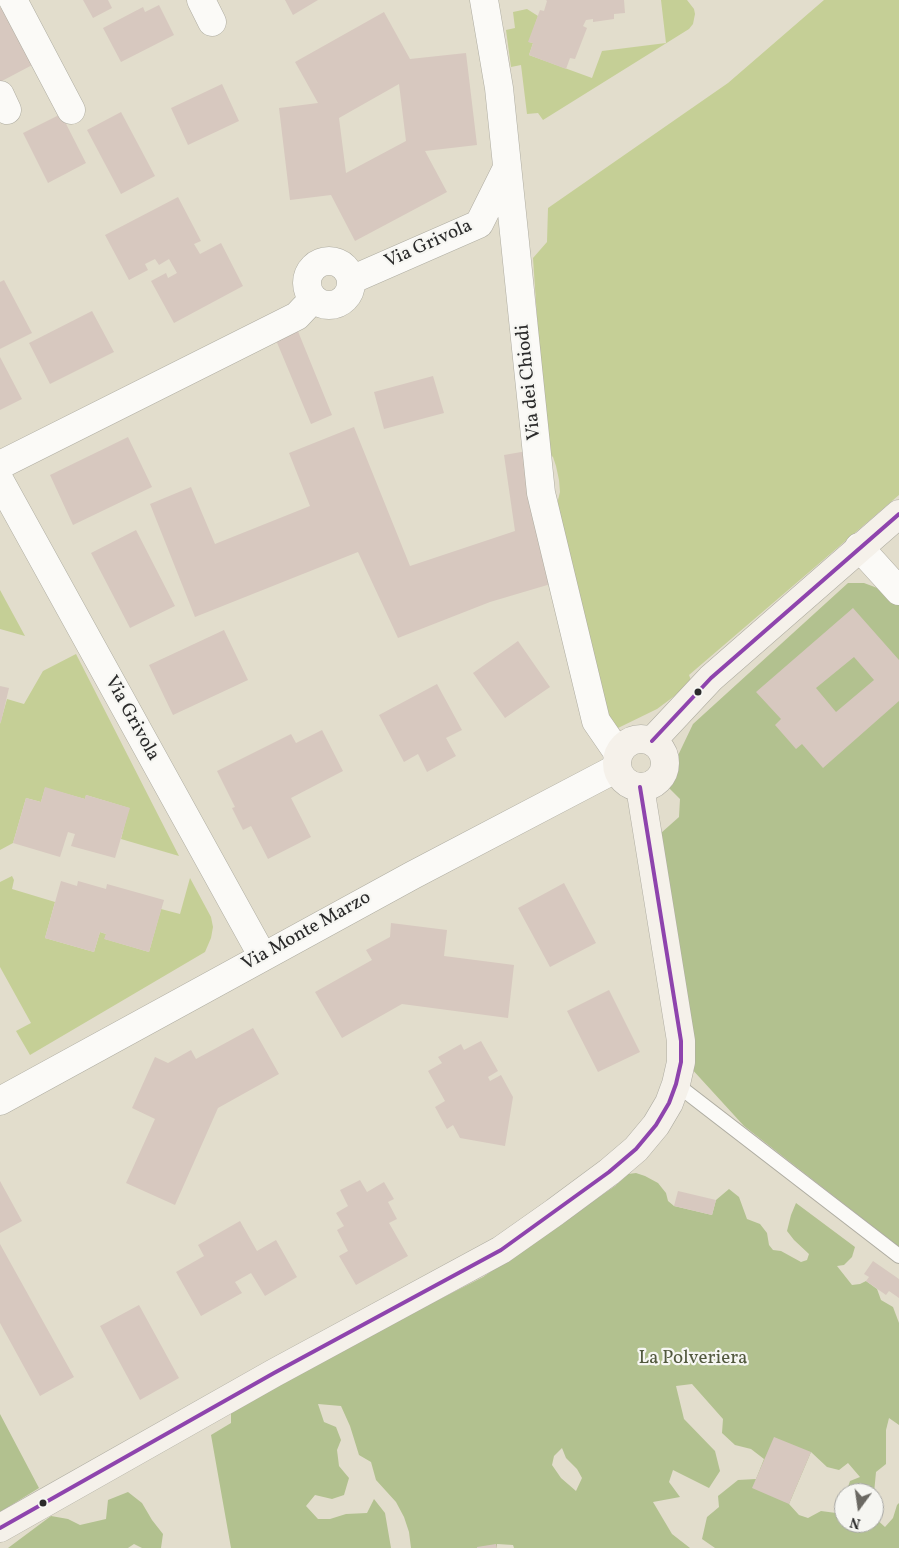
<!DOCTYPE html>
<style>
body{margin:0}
#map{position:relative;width:899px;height:1548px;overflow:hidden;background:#e2ddcc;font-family:Vollkorn,serif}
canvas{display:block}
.north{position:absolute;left:834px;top:1483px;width:50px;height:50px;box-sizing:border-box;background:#f6f6f2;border:1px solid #a5a5a2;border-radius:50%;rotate:194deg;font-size:14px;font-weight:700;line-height:20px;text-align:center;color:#2b2b2b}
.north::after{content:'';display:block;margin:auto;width:18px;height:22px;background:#6b6963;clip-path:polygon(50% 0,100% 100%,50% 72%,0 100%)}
</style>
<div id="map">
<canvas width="899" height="1548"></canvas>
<div class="north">N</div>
</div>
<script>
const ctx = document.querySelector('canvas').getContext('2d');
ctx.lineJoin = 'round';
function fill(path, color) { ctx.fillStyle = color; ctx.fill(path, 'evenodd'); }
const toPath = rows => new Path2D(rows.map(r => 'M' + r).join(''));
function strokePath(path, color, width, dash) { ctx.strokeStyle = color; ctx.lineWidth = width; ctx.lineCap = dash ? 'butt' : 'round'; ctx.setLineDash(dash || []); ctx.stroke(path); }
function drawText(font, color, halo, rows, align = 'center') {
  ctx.font = font + ' Vollkorn,serif'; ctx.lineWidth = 4.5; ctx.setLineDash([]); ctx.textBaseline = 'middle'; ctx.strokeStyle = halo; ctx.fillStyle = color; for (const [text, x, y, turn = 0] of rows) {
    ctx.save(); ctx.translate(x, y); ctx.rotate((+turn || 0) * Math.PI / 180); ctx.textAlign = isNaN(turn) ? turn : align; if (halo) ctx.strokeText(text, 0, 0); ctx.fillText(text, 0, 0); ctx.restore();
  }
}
fill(toPath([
 [661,0,687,0,694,9,695,14,693,24,689,29,543,120,538,113,527,114,521,65,511,67,506,30,515,28,513,12,527,9,538,16,529,42,533,43,529,55,592,78,602,51,666,43],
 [824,0,899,0,899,495,689,675,692,683,657,709,616,729,610,727,557,504,560,492,559,480,556,466,553,457,546,451,533,258,547,242,548,208,728,83],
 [0,590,25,636,0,629],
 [76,654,179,856,121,839,129,808,86,795,85,799,45,788,41,802,26,798,13,843,0,850,0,724,7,699,24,704,43,671],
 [12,876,14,880,12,889,55,902,45,938,94,952,100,932,106,934,105,939,149,952,161,909,180,914,190,878,211,917,213,927,211,938,205,952,30,1055,16,1031,31,1023,0,967,0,882]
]), '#c5cf96');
fill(toPath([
 [848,583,864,583,880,589,899,603,899,1247,744,1126,690,1067,661,833,679,817,680,799,668,787,672,768,693,724],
 [636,1173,645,1176,658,1183,666,1193,668,1201,674,1206,712,1215,716,1200,729,1189,739,1197,747,1219,760,1224,767,1233,769,1245,773,1250,781,1251,801,1262,807,1260,809,1254,794,1240,787,1231,791,1215,796,1203,855,1247,852,1257,844,1265,837,1266,852,1285,860,1284,866,1281,877,1289,881,1300,893,1307,899,1323,899,1425,889,1418,886,1430,886,1464,876,1472,874,1493,846,1493,850,1481,860,1477,848,1463,839,1470,827,1467,811,1452,789,1504,799,1515,808,1518,821,1511,836,1513,837,1501,844,1495,844,1523,874,1523,874,1509,875,1518,885,1527,893,1518,897,1505,899,1503,899,1548,715,1548,702,1539,707,1517,719,1507,718,1496,738,1480,756,1479,764,1459,751,1449,735,1445,722,1433,723,1419,692,1384,676,1386,684,1419,715,1451,720,1471,709,1488,673,1470,669,1482,680,1497,653,1502,672,1534,690,1548,514,1548,513,1545,497,1544,497,1548,411,1548,409,1532,404,1517,396,1502,376,1480,371,1462,359,1455,350,1426,341,1406,318,1404,324,1422,336,1427,341,1440,337,1450,339,1466,349,1478,344,1495,332,1499,315,1495,306,1506,318,1519,330,1519,346,1514,367,1513,374,1499,385,1513,391,1548,231,1548,211,1435,231,1423,231,1406,483,1277,615,1186,628,1174],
 [562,1448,566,1458,577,1469,582,1478,576,1491,561,1478,552,1465,554,1456],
 [0,1414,39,1488,0,1512],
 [128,1492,142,1503,152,1520,163,1534,161,1548,142,1548,134,1544,128,1548,8,1548,51,1516,68,1519,80,1525,106,1519,108,1500]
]), '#b2c18f');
fill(toPath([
 [83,0,108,0,112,8,93,18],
 [285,0,318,0,293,15],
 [546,0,624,0,625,13,614,14,614,19,593,22,593,19,586,20,583,26,587,28,575,59,570,58,566,69,529,55,533,43,528,42,540,10,544,11,547,1],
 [7,5,36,63,0,82,0,8],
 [159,5,174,35,121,62,103,28,143,7,145,12],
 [384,12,410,59,466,53,477,145,425,151,447,192,355,241,331,195,290,200,279,108,318,103,295,62],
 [399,84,406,141,346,173,339,118],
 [222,84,239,121,188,145,171,108],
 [121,112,155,176,121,194,87,130],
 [61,114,86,163,48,183,23,133],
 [178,197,201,241,194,244,200,254,221,243,243,286,174,323,151,281,166,273,168,278,177,273,169,259,159,265,155,259,145,264,148,270,129,280,105,235],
 [4,280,32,333,0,349,0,282],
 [92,311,114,352,50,384,29,343],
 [295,324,332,415,311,424,273,333],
 [0,357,22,399,0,410],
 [433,376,444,413,384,429,374,392],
 [354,427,410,566,515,531,504,455,527,451,554,583,490,602,398,638,358,552,195,617,150,504,191,487,215,544,310,506,289,453],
 [128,437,152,487,73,525,50,475],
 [136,530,175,606,130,628,91,553],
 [853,608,899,660,899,701,823,768,802,744,796,749,775,725,781,719,756,692],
 [854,657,874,680,836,712,816,688],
 [224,630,248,680,173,715,149,665],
 [518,641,550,687,505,718,473,673],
 [437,684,462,730,446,738,456,756,427,772,418,754,404,762,379,715],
 [0,686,9,688,1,722,0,722],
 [322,730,343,771,291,798,311,837,268,859,251,826,243,830,232,808,235,807,217,771,291,734,296,743],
 [45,787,85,799,86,795,130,808,115,858,71,846,75,834,68,832,60,857,13,843,26,798,41,802],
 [61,881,77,886,78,881,106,889,107,884,164,900,149,952,104,939,106,934,100,932,94,952,45,938],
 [564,883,596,943,550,967,518,908],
 [391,923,447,930,444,956,514,965,508,1018,402,1004,342,1038,315,992,372,960,366,950,390,937],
 [609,990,640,1052,598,1072,567,1011],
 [253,1028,279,1074,218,1108,175,1205,126,1183,155,1119,132,1108,155,1057,168,1063,191,1050,196,1059],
 [481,1041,498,1071,488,1077,490,1081,501,1075,513,1097,505,1146,460,1138,453,1125,447,1129,435,1107,445,1101,428,1071,442,1063,438,1057,461,1044,464,1050],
 [360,1180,367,1192,384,1182,394,1199,388,1202,397,1219,389,1223,408,1256,356,1285,339,1256,348,1251,337,1230,344,1226,336,1213,348,1206,340,1190],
 [0,1181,22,1221,0,1233],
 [678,1191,716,1200,712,1215,674,1206],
 [240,1221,257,1251,276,1240,297,1277,265,1296,251,1273,235,1282,242,1293,201,1316,176,1272,204,1256,198,1245],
 [0,1244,74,1377,40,1396,0,1323],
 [873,1261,899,1279,899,1298,889,1291,886,1295,866,1281,869,1277,864,1274],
 [139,1305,179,1378,140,1400,100,1326],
 [774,1437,811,1452,789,1504,752,1488],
 [496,1544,497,1548,477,1548,477,1547]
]), '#d7c8bf');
const lane = toPath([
 [676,1084,899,1256]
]);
const street = toPath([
 [13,0,71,110],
 [201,0,212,22],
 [484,0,499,88,541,493,596,721,618,753],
 [0,95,7,110],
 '307 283a22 22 0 1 1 44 0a22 22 0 1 1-44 0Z',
 [351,280,479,224,507,168],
 [0,465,297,316,313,299],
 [0,481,263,957],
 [859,547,899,591],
 [0,1101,413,875,617,768]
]);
const secondary = toPath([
 '617 763a24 24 0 1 1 48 0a24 24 0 1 1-48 0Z',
 [652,741,711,678,899,514],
 [0,1528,274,1373,501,1250,555,1212,609,1172,636,1149,656,1125,669,1103,676,1084,681,1062,681,1041,640,787]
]);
strokePath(lane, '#aeaca1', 16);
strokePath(street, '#aeaca1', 29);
strokePath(secondary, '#aeaca1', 29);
strokePath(lane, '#fbfaf7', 14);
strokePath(street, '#fbfaf7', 28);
strokePath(secondary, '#f5f1ea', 28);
strokePath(toPath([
 [652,741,711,678,899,514],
 [0,1528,274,1373,501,1250,609,1172,636,1149,656,1125,669,1103,676,1084,681,1062,681,1041,640,787]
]), '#8e44ad', 4);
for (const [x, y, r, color] of [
 [698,692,4.5,"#2b2b2b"],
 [43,1503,4.5,"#2b2b2b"]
]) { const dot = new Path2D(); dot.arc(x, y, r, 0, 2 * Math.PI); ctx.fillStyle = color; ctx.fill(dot); strokePath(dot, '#f6f6f2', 2); }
drawText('19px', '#2b2b2b', '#f6f6f2', [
 ["Via Grivola",429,245,-24],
 ["Via dei Chiodi",530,382,-96],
 ["Via Grivola",131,719,61],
 ["Via Monte Marzo",307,932,-29]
]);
drawText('19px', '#52593e', '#f6f6f2', [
 ["La Polveriera",693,1360]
]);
</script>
